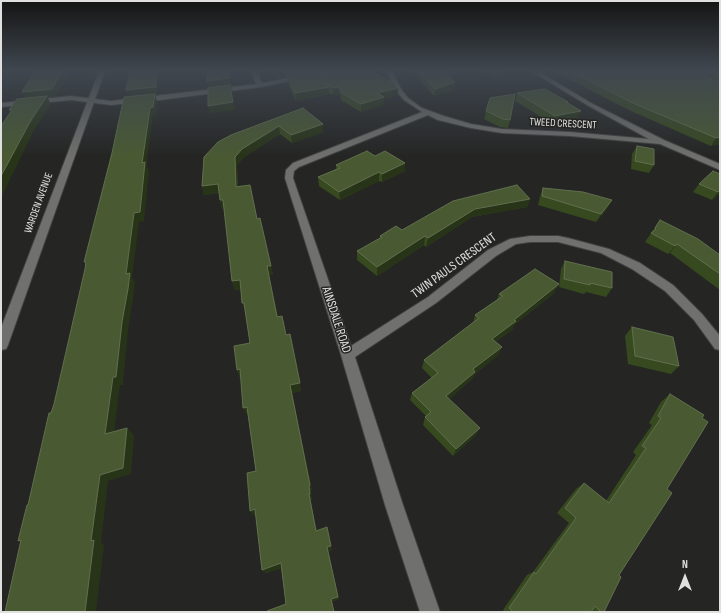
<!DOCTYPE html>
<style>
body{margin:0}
#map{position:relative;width:721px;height:613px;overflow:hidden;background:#252624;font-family:"Sofia Sans Condensed",sans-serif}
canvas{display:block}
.frame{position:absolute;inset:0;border:2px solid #e0e0df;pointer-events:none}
.north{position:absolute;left:665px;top:557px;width:40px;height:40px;-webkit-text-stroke:3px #252624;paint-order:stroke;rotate:0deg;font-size:11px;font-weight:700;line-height:16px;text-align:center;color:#e0e0df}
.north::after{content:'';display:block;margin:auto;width:14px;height:18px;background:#e0e0df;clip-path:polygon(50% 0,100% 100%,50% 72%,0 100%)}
</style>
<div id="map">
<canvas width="721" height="613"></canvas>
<div class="frame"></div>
<div class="north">N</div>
</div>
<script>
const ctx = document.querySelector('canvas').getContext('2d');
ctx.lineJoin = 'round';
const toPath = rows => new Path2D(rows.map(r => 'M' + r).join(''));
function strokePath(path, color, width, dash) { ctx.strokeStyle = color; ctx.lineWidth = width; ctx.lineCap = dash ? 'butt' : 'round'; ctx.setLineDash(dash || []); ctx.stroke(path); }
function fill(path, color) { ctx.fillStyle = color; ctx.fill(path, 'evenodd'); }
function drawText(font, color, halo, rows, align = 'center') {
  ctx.font = font + ' "Sofia Sans Condensed",sans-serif'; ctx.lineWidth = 3; ctx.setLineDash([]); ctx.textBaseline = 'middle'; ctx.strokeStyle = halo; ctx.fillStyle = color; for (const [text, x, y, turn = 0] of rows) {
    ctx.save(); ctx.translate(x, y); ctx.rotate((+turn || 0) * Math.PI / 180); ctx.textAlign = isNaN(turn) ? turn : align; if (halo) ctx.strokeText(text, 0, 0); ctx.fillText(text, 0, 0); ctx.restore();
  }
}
const street = toPath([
 [252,71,258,71,260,80,263,83,322,71,335,71,261,87,160,100,111,105,71,100,1,107,1,103,71,96,111,101,257,84,254,80,252,71],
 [386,71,392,71,401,89,408,98,422,108,444,116,471,124,502,129,570,132,649,139,587,105,531,71,538,71,591,103,664,140,720,164,720,170,660,144,570,136,502,133,471,128,438,120,428,115,299,167,294,171,293,178,351,346,428,297,488,250,510,239,530,236,558,236,568,238,609,249,640,263,673,285,702,314,720,336,720,350,715,349,694,320,665,291,632,269,601,253,558,242,530,242,516,244,496,256,436,303,355,357,403,505,440,612,420,612,385,505,341,355,285,178,286,170,293,163,422,112,404,100,396,91,386,71]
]);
const secondary = toPath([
 [99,71,105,71,8,345,6,349,1,350,1,328,99,71]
]);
strokePath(street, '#40413f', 2);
strokePath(secondary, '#40413f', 2);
fill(street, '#70716e');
fill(secondary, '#70716e');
fill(toPath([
 [283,71,319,71,321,74,398,88,398,95,384,99,383,105,361,112,341,100,340,94,333,95,329,93,329,94,296,101,288,83,287,76,286,77],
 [414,71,442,71,455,82,454,90,434,96,420,81],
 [485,71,499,71,496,78],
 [553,71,720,71,720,144,711,146,631,111],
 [517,93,568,102,568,103,581,111,578,118,553,124,515,101],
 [303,108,323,132,292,143,280,134,244,157,237,165,238,186,250,185,257,219,273,274,269,275,278,317,286,335,301,391,292,393,312,491,310,491,312,499,310,500,317,531,332,550,328,551,339,599,332,602,286,604,281,568,266,573,262,570,256,515,254,516,256,471,248,415,247,415,241,378,240,378,237,370,250,343,245,312,241,289,235,290,232,281,224,209,222,209,220,200,219,193,204,195,202,186,204,157],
 [486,111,510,120,508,128,500,127,484,119],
 [637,146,654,165,649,173,631,169,632,154],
 [375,156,405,171,382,182,379,181,340,200,319,186,318,177,336,169,336,165],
 [699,184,720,193,712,200,693,192],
 [543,188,607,209,596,222,538,205,540,197],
 [530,199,527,207,472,217,426,247,424,245,377,276,357,260,357,251,380,238,380,236],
 [660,220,720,255,720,290,670,253,668,254,645,242],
 [565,261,612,288,606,297,586,292,584,294,559,287,561,269],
 [554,293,514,325,512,330,495,342,502,347,498,355,475,374,472,379,449,399,476,435,453,456,423,425,425,417,426,416,410,400,412,393,432,378,422,368,424,360,473,323,475,315,497,300,499,294],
 [632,327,679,366,671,374,628,364,625,336],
 [670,394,667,489,619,575,604,612,505,612,503,610,527,575,533,572,569,523,557,513,576,489,584,483,606,501,636,455,633,452,652,425,649,423,661,402]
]), '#37491e');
fill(toPath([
 [59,71,66,71,65,72,68,77,56,96,47,97,51,104,34,130,1,198,1,176,30,122,26,99,22,92],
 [156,71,159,71,158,82,159,86,158,94,155,94,157,102,156,115,153,115,148,151,147,166,149,171,144,221,139,222,132,277,135,282,133,298,128,331,123,385,120,385,113,441,105,434,134,213,142,163,129,97,126,90,154,79],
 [229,71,235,110,210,113,208,106,209,88,207,81],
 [285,71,314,71,286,77],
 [497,71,499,71,496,78],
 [455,82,454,90,434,96,435,89],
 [329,87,329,94,296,101,295,93],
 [339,87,340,94,333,95,333,88],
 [398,88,398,95,384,99,383,105,361,112,361,104,377,93],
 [581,111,578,118,553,124,555,116],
 [323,124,323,132,292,143,291,135],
 [279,126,280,134,244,157,237,165,238,195,236,187,235,157,242,149],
 [720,137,720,144,711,146,716,138],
 [405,163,405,171,382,182,382,174],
 [379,172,379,181,340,200,339,192],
 [218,184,220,193,204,195,202,186],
 [720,190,720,193,712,200,718,192],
 [530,199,527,207,472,217,426,247,428,238,475,209],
 [220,200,223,200,225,209,222,209],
 [612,200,607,209,596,222,601,214],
 [260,218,273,274,269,275,279,325,267,266],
 [425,236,424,245,377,276,377,267],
 [677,244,670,253,668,254,675,246],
 [240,280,242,289,235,290,232,281],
 [559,284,554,293,514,325,512,330,488,347,492,339,514,320],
 [242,303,244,303,245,312],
 [290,334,301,391,292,393,312,491,310,491,312,499,310,500,318,536,316,531,309,494,309,486,290,385],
 [502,347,498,355,475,374,472,379,444,404,446,396,473,369],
 [240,369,243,377,240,378,237,370],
 [247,407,251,414,247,415,243,408],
 [127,428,134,435,131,474,108,481,101,543,104,545,96,612,85,612,91,541,100,475],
 [480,428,476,435,453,456,456,449],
 [255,509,259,515,254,516,250,511],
 [327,527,332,550,328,551,339,599,332,602,335,612,334,612,331,599,327,547],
 [281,563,284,567,266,573,262,570]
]), '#283418');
const building = toPath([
 [35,71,63,71,52,89,22,92,35,71],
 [130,71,156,71,154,79,156,78,156,87,126,90,130,71],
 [210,71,228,71,229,78,207,81,207,73,210,73,210,71],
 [308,71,319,71,321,74,334,71,371,71,395,84,398,88,377,93,384,97,361,104,341,92,339,87,333,88,327,84,329,87,295,93,287,75,308,71],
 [419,71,442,71,455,82,435,89,419,71],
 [569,71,692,71,720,83,720,137,716,138,635,104,569,71],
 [707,71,720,71,720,77,707,71],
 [230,85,233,102,208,106,208,88,230,85],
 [545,89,568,102,566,102,581,111,555,116,517,93,545,89],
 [155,94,153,107,150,108,145,143,142,163,145,162,140,212,134,213,126,274,130,273,128,289,122,322,116,377,113,377,105,434,127,428,123,468,100,475,91,541,94,540,85,612,5,612,21,540,18,541,27,505,28,505,49,413,51,413,54,404,85,269,86,262,84,262,112,153,124,97,155,94],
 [515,94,510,120,503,119,486,111,490,98,515,94],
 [47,96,30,122,1,176,1,126,12,110,9,110,17,99,47,96],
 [303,108,323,124,291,135,279,126,242,149,235,157,236,187,250,185,257,219,260,218,271,266,267,266,277,317,282,316,286,335,290,334,300,383,290,385,310,485,309,486,310,494,309,494,316,531,327,527,331,546,327,547,338,597,331,599,334,612,267,612,267,611,286,604,281,563,262,570,255,509,250,511,247,473,256,471,247,407,243,408,240,369,237,370,234,346,250,343,244,303,242,303,240,280,232,281,223,200,220,200,218,184,202,186,204,157,218,142,231,135,303,108],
 [637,146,654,149,654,165,635,161,637,146],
 [367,151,375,156,385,151,405,163,382,174,379,172,339,192,318,177,340,168,336,165,367,151],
 [713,171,720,174,720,190,718,192,699,184,713,171],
 [517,185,530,199,475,209,428,238,425,236,377,267,357,251,382,237,380,236,396,226,402,230,453,201,517,185],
 [543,188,583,192,612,200,601,214,542,196,543,188],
 [660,220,698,239,720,255,720,274,677,244,675,246,651,233,656,229,655,228,660,220],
 [565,261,612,272,612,288,590,283,590,285,564,279,565,261],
 [535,269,559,284,514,320,516,321,492,339,502,347,473,369,475,372,446,396,480,428,456,449,425,417,431,412,412,393,438,373,424,360,479,318,475,315,503,296,499,294,535,269],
 [632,327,673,337,679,366,635,356,632,327],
 [670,394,704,415,702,418,708,422,667,489,672,493,619,575,621,577,604,612,601,612,595,606,591,612,513,612,509,608,534,572,536,574,576,518,565,508,584,483,609,503,646,448,642,446,661,418,658,416,670,394]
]);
fill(building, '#495a33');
strokePath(building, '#616f4e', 1);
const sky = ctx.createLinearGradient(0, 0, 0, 157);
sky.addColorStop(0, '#141514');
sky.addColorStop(0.45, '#404750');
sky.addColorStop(1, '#40475000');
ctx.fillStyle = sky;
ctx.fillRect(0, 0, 721, 157);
drawText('11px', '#e0e0df', '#252624', [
 ["TWEED CRESCENT",563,124,3],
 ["WARDEN AVENUE",39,203,-70]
]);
drawText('13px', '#e0e0df', '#252624', [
 ["TWIN PAULS CRESCENT",454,266,-36],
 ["AINSDALE ROAD",336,320,72]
]);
</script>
